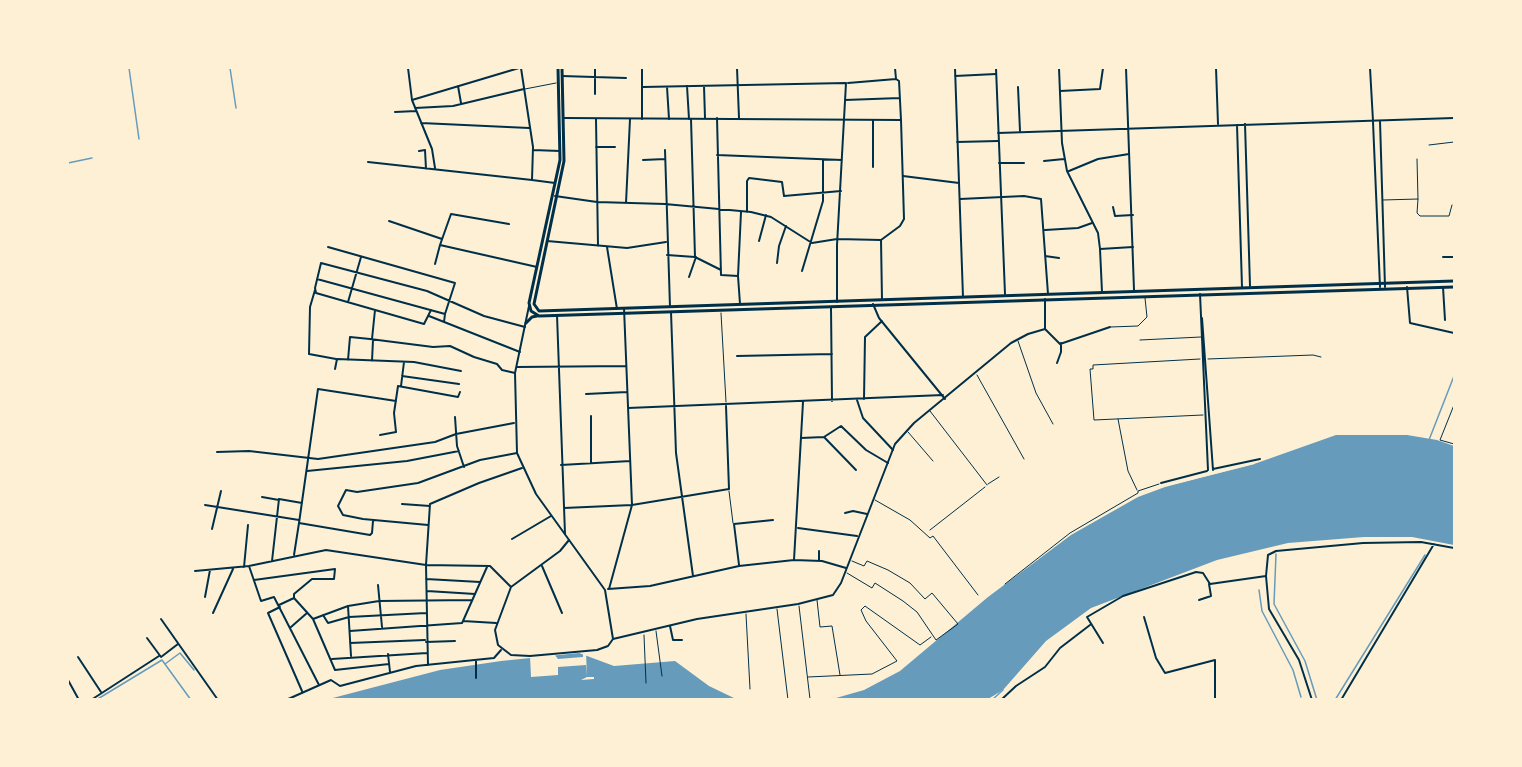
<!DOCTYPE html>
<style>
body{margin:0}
#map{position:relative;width:1522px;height:767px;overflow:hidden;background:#fdf0d5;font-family:"Times New Roman",serif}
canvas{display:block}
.frame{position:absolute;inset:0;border:69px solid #fdf0d5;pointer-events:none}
</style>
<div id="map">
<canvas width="1522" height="767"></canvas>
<div class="frame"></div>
</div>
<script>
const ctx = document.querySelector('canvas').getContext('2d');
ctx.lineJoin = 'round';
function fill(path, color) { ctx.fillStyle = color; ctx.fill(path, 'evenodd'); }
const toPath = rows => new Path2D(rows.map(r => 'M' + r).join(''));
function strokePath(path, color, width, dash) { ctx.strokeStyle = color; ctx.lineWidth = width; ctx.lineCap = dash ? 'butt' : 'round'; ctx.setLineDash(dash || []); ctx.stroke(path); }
fill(toPath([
 [1336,435,1407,435,1437,440,1454,446,1454,545,1412,537,1364,537,1288,543,1217,560,1091,608,1046,641,1003,690,988,699,829,700,864,690,900,671,988,597,1071,535,1138,497,1165,487,1257,463],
 [579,653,614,666,675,661,709,686,736,699,325,700,440,670,501,661]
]), '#669bbc');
fill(toPath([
 [1255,461,1255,464,1167,486,1166,483],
 [583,652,586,652,587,677,594,677,594,679,581,680,587,677,586,665,558,667,558,675,531,677,530,656,554,654,558,659,583,657]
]), '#fdf0d5');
strokePath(toPath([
 [129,68,139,139],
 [230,68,236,108],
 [68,163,92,158],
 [1429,440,1454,376],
 [1276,554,1274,604,1305,661,1317,700],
 [1259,590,1262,611,1293,670,1301,697],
 [165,664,180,653,194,670],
 [96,700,162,660,191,700],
 [992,700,1003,690],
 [1335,700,1425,555]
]), '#669bbc', 1.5);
strokePath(toPath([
 [525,89,556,83],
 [1429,145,1454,142],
 [1417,159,1418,199],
 [1383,200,1418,199,1417,213,1420,216,1449,216,1452,205],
 [721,313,726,402],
 [1111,327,1138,326,1147,317,1145,298],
 [1140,340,1201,337],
 [1018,341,1036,393,1053,424],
 [1200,359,1093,365,1093,369,1090,369,1094,420,1203,415],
 [1208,359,1313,355,1321,357],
 [977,375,1024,459],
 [1454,405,1440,440,1454,444],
 [930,411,987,485],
 [1118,419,1128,471,1137,490],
 [908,432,933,461],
 [988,484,999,477],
 [729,491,733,523],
 [875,500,910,520,930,538,933,536,978,595],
 [930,530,985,487],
 [847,573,872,588,875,583,903,601,917,612,936,640,958,624,932,593,925,599,910,583,888,570,867,561,864,566,852,561],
 [1005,584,1070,533,1138,493,1138,491,1159,484],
 [817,600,820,627,832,626,840,675],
 [799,606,810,699],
 [777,609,788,700],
 [746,614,750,689],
 [656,631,662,676],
 [644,635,646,683],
 [808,677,872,674,897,661,866,621,861,610,865,606,920,645,931,637]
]), '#003049', 1);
strokePath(toPath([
 [408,68,412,100,432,149,435,168],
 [521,68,533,147,532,180,555,183],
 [595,68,595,94],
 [642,68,642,119],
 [895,68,896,79,899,81,901,120],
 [955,68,963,297],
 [1059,68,1062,143,1067,171,1098,233,1100,249,1133,247],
 [1216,68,1218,124],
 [1370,68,1373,121],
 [562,76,626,78],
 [955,76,996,74],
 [848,83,896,79],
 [458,86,461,103],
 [687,86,689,119],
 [704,86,705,118],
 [643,87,846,83,837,245,837,302],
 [667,87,669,119],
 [1018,87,1020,131],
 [1060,91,1100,89,1103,68],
 [412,100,519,68],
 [845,100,900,98],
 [415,108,453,106,524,89],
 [395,112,416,111],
 [717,118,721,275,738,276],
 [596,119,598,246],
 [691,119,695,257],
 [873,120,873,167],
 [421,123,529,128],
 [957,142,998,141],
 [596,147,615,147],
 [533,150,560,151],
 [665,150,670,307],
 [419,151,425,150,426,169],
 [717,155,842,160],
 [643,160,665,159],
 [1044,161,1064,159],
 [368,162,532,180],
 [999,163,1024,163],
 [1069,171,1098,159,1129,154],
 [903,176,959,183],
 [555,196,597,202,665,204,751,212,771,217,812,243,837,239,881,240],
 [960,199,1024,196,1041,199,1048,294],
 [626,203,630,119],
 [1113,207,1115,216,1133,215],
 [747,212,747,181,749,178,782,182,784,196,841,191],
 [389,221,442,239],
 [1045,230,1078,228,1092,223],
 [547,241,627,248,666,242],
 [759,241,766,215],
 [440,245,451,214,509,224],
 [328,247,455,283,445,314],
 [607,247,617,309],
 [1100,249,1102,292],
 [667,255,695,257,721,270],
 [1045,256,1059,258],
 [1443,257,1454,257],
 [777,263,779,246,786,226],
 [435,264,440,245,537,267],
 [802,271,823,201,823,160],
 [689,277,696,257],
 [317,279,445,314,444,322],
 [1407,287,1410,323,1454,333],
 [1443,287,1445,320],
 [315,290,310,307,309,354,336,359],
 [1200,294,1208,470],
 [348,302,361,257],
 [740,304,738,276,741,212],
 [873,304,879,318,945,399],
 [831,308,832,401],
 [431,310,424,324,316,293,315,288,321,263,427,291,484,316,525,327],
 [671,312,676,453,693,576],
 [557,315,565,534],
 [429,316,520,352],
 [1202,318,1213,470],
 [1045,329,1060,344,1110,327],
 [372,339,375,310],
 [737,356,832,354],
 [348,360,350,337,370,339,433,347,450,346,474,357,497,364,502,370,515,373],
 [372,361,373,340],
 [1057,363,1061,352,1061,343],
 [517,367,626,366],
 [335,369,337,359,414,362,461,371],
 [402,376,459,384],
 [401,386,404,362],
 [586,394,627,392],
 [864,399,865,337,882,321],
 [857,400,863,418,893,450],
 [628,408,943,395],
 [455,417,457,446,464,467],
 [380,435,396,432,394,413,398,386,458,397,460,392],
 [824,437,856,470],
 [801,438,824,437,841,426,866,450,888,463],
 [217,452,249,451,318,459,435,442,456,434,514,423],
 [591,463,591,416],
 [561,465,630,461],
 [1213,469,1260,459],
 [307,471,407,461,459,451],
 [1161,483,1207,471],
 [262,497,279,500],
 [402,504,430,506],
 [205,505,299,520],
 [564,508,632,505,729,489,726,406],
 [845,513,853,511,867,514],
 [373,521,372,533,370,535,299,523,318,389,396,401],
 [428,525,363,519,343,515,338,506,346,490,357,492,418,483,480,460,517,453],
 [798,528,857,536],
 [212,529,221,491],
 [512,539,551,516],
 [569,540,560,551,511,587,495,630,498,645,511,655,530,656,597,650,608,646,613,639],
 [294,555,299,523],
 [794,560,803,402],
 [819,560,819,551],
 [272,561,279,499,302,503],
 [739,565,734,524,773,520],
 [249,566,326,550,426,565,490,566,511,587],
 [542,566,562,613],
 [244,567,248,525],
 [487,567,463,621,496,623],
 [195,571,249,566,261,601,274,597,319,685],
 [426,579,480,582],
 [254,580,335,569,334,579,312,579,294,594,294,598],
 [378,585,382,627],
 [608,589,650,586,739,566,794,560,822,561,846,568],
 [609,589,632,505,624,308],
 [427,591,475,594],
 [205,597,210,570],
 [1199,600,1211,596,1209,584],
 [279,605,294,598,313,619,335,670,389,664],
 [348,606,379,601,472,600],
 [280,607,268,613,302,691],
 [213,613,233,569],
 [323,615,328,623,349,617,426,613],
 [1144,617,1156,658,1165,673,1215,660,1215,700],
 [161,619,218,700],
 [313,619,348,606,351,656],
 [670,626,673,640,682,640],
 [291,627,307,613],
 [350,631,462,623,463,621],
 [147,638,161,657,178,644],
 [426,642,455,641],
 [350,643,425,640],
 [1103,643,1087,617,1123,596,1196,572,1203,573,1210,584,1266,576],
 [388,654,390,672],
 [78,657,101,692],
 [332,659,427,653],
 [476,660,476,678],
 [428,665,426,565,430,504,479,483,522,468],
 [68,680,79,700],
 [91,700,159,656],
 [286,700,331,680,340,686,416,666,494,658,501,650],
 [1001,700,1016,686,1045,667,1060,648,1090,625],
 [1304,700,1312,699],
 [1312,700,1299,660,1269,609,1266,576,1268,555,1276,551,1363,543,1421,542,1454,548],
 [1341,700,1434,544]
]), '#003049', 2);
strokePath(toPath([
 [737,68,739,118],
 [996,68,1005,294],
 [1126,68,1134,290],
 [564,118,901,120,904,219,900,226,881,240,882,300],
 [1380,121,1385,287],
 [1373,122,1380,287],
 [1245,124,1250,286],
 [1237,125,1242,287],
 [998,133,1454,118],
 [529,306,515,373,517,453,536,494,605,590,613,639,697,619,798,604,833,595,841,583,895,444,914,423,1011,343,1028,334,1045,329,1045,299]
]), '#003049', 2);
strokePath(toPath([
 [558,68,560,160,529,303,531,311,539,316,1454,287],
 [562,68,564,161,534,304,539,311,1454,281],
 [526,323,532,317,537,316]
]), '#003049', 3);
</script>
